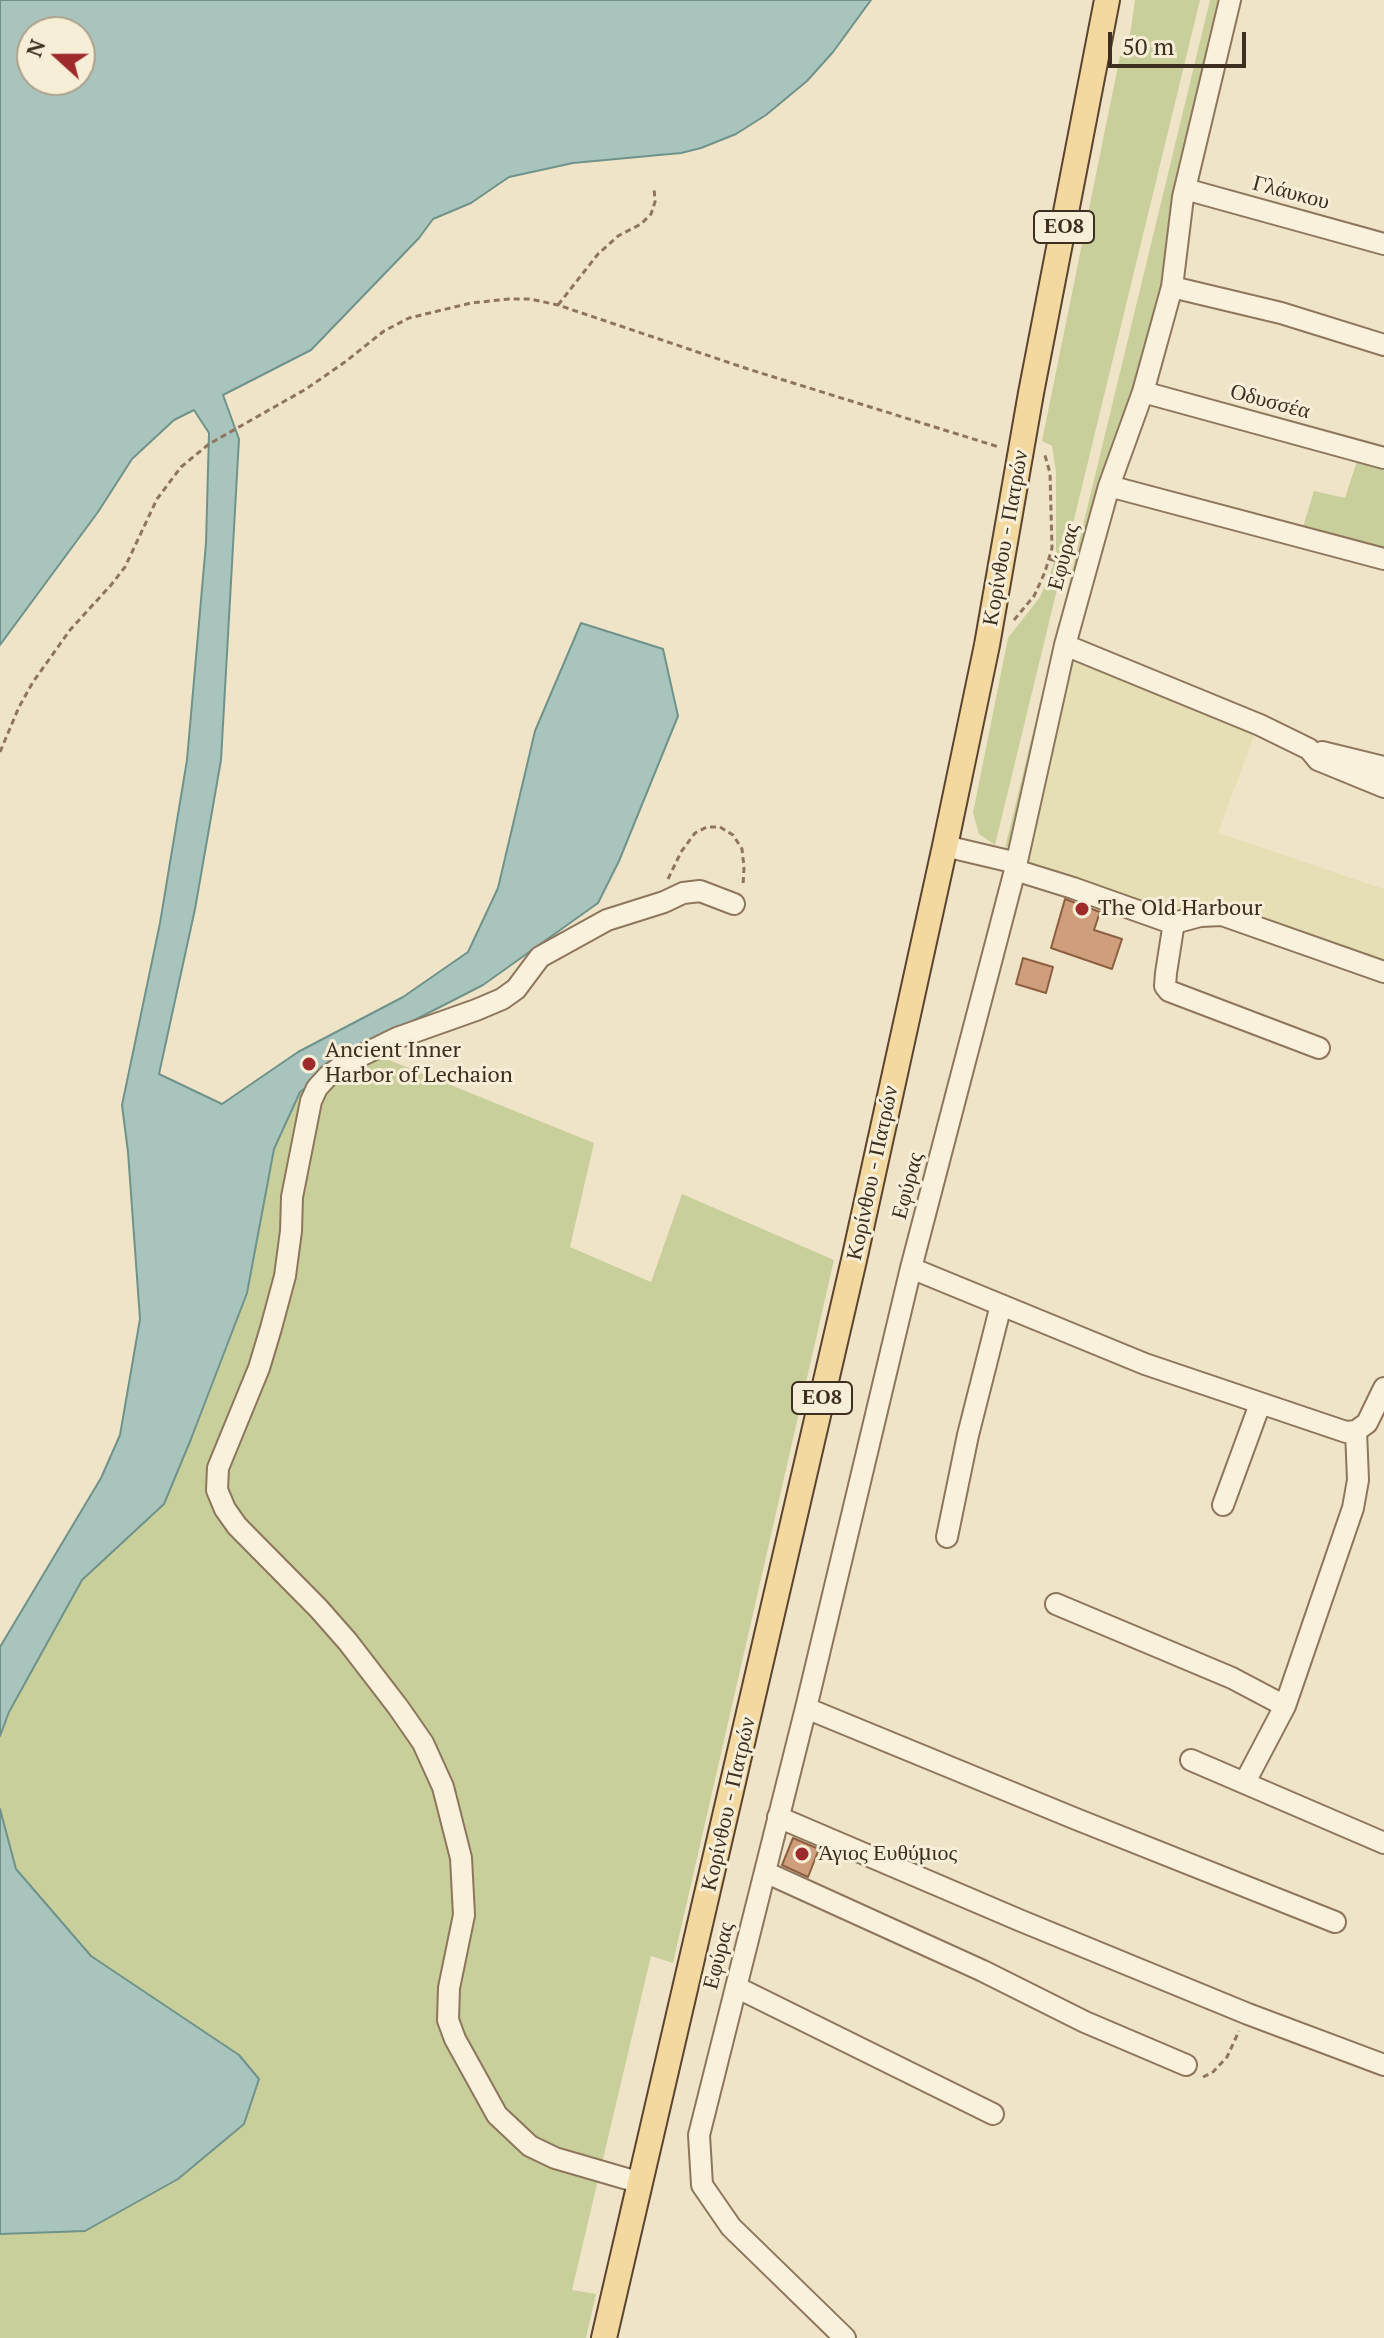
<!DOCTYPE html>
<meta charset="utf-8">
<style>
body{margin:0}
#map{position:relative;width:1384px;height:2338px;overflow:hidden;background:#f0e4c8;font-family:"PT Serif",serif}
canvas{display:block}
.north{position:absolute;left:16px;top:16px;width:80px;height:80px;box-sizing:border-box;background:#f7eed8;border:2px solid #ada18e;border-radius:50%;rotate:291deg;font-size:22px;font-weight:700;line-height:32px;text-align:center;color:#3d2e20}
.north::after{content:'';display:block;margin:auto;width:28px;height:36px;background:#9e2a2b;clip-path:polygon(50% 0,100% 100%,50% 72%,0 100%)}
.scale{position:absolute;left:1108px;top:32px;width:138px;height:36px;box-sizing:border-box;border:4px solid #3d2e20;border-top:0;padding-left:10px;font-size:24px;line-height:28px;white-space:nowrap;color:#3d2e20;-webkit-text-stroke:6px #f7eed8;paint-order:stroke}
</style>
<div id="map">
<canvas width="1384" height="2338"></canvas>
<div class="north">N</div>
<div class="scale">50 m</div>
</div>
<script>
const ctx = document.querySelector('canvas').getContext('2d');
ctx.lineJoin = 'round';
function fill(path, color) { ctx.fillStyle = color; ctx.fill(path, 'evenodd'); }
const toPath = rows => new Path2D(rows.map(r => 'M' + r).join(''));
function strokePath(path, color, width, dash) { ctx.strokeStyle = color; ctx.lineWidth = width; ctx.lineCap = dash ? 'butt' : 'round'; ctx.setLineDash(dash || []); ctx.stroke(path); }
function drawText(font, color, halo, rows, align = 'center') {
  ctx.font = font + ' "PT Serif",serif'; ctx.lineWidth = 6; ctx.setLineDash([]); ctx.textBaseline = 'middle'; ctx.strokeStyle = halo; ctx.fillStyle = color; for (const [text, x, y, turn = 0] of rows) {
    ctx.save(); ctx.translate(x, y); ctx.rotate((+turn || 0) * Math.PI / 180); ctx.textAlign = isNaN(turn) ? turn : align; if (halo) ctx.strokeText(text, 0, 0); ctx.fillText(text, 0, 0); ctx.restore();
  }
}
fill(toPath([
 [1074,657,1255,733,1218,833,1384,889,1384,963,1244,913,1168,915,1025,864]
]), '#e6deb5');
fill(toPath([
 [1135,0,1200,0,995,845,979,834,973,813,1008,638,1040,597,1053,566,1056,553,1056,472,1052,446,1042,441,1121,51,1130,35],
 [1210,0,1221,0,1156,317,1013,844,1005,848],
 [1357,461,1384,469,1384,552,1302,530,1314,491,1345,498],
 [354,1051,389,1060,594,1143,570,1247,651,1282,682,1194,834,1260,673,1963,651,1956,572,2290,596,2294,586,2338,0,2338,0,2234,85,2231,258,2080,239,2055,91,1957,16,1869,0,1809,0,1736,9,1712,82,1580,164,1504,247,1293,274,1149,300,1092]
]), '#c9cf9b');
const water = toPath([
 [0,0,871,0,833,52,807,81,766,115,736,134,701,148,681,153,573,163,509,177,471,203,433,219,419,238,311,350,223,395,239,439,221,760,195,909,159,1074,222,1104,298,1052,403,997,468,952,498,888,535,731,581,623,663,649,678,716,619,861,598,903,483,985,354,1051,300,1092,274,1149,247,1293,191,1439,164,1504,82,1580,9,1712,0,1736,0,1647,101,1478,120,1435,140,1319,128,1152,122,1105,160,923,187,760,206,543,209,433,194,410,174,420,132,459,98,512,0,645,0,0],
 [32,32,80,32,80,80,32,80,32,32],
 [0,1809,16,1869,91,1956,239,2055,259,2079,244,2124,178,2179,85,2231,0,2234,0,1809]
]);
fill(water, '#a9c4bc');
strokePath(water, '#6f938a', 2);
const building = toPath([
 [1065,899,1100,912,1094,930,1122,939,1112,969,1051,948,1065,899],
 [1023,958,1053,967,1046,993,1016,984,1023,958],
 [793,1838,819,1849,808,1877,782,1865,793,1838]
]);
fill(building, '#cf9f7d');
strokePath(building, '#8d5f41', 2);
const minor = toPath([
 [1185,189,1384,244],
 [1172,287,1281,313,1384,345],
 [1143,392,1384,458],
 [1109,486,1384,559],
 [1065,645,1260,725,1309,749,1318,760,1384,787],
 [1322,752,1384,767],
 [945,846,1017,863],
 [1015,870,1073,888,1166,921,1178,922,1200,916,1222,915,1384,972],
 [1174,922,1166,973,1165,986,1169,991,1319,1048],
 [911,1268,1145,1364,1346,1432,1356,1431,1367,1423,1384,1388],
 [1223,1505,1260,1404],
 [947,1537,968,1435,1001,1305],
 [1056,1604,1232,1678,1285,1706,1353,1508,1358,1480,1356,1431],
 [806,1708,1076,1819,1335,1922],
 [1191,1760,1384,1843],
 [1245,1782,1285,1706],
 [778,1817,1019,1920,1248,2014,1384,2065],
 [765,1872,983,1971,1085,2022,1186,2065],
 [736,1987,993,2114],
 [641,2183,555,2158,530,2146,497,2115,455,2039,448,2020,449,1988,464,1915,461,1858,443,1787,423,1743,398,1707,348,1642,319,1609,237,1526,225,1509,217,1490,218,1468,259,1368,271,1328,285,1276,291,1231,292,1197,311,1101,317,1088,328,1076,346,1063,397,1038,476,1010,502,999,516,989,540,957,607,920,664,902,683,893,700,891,734,904],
 [845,2338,731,2227,702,2185,699,2135,806,1708,911,1268,1015,870,1065,645,1109,486,1143,392,1172,287,1183,197,1230,0]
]);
const major = toPath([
 [604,2338,854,1260,945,846,987,645,1031,393,1107,0]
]);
strokePath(minor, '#8d765c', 24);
strokePath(major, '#5b4430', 28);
strokePath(toPath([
 [558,305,598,254,618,236,641,224,651,214,655,202,654,187],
 [1049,559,1069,564],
 [1014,620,1034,596,1045,572,1052,548,1050,473,1044,452],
 [0,752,19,707,33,682,70,630,111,585,125,567,157,499,181,467,209,444,306,389,345,362,384,331,409,318,471,303,509,299,530,299,558,305,748,369,999,447],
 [668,879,681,852,695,833,707,827,720,827,733,835,742,849,744,867,743,886],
 [1203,2077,1213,2072,1227,2057,1239,2031]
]), '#8d765c', 3, [6, 4]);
strokePath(minor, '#faf1dc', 20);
strokePath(major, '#f3d9a0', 24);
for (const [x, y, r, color] of [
 [1082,909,8,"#9e2a2b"],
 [309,1064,8,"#9e2a2b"],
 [802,1854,8,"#9e2a2b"]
]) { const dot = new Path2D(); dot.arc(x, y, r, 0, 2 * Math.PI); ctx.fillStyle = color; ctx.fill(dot); strokePath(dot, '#f7eed8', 3); }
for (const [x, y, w] of [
 [1064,227,60],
 [822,1398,60]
]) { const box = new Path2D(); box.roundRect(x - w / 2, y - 16, w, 32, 6); ctx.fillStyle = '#f7eed8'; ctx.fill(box); strokePath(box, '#3d2e20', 2); }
drawText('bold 20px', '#3d2e20', null, [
 ["ΕΟ8",1064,227],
 ["ΕΟ8",822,1398]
]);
drawText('22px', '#3d2e20', '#f7eed8', [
 ["Γλάυκου",1291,193,15],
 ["Οδυσσέα",1270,402,15],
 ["Κορίνθου - Πατρών",1006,538,-80],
 ["Εφύρας",1064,557,-75],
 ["Κορίνθου - Πατρών",873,1173,-78],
 ["Εφύρας",908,1186,-75],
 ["Κορίνθου - Πατρών",729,1804,-77],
 ["Εφύρας",719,1956,-76]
]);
drawText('22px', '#3d2e20', '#f7eed8', [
 ["The Old Harbour",1098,909],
 ["Ancient Inner",325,1051],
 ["Harbor of Lechaion",325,1076],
 ["Άγιος Ευθύμιος",818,1854]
], 'left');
</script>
